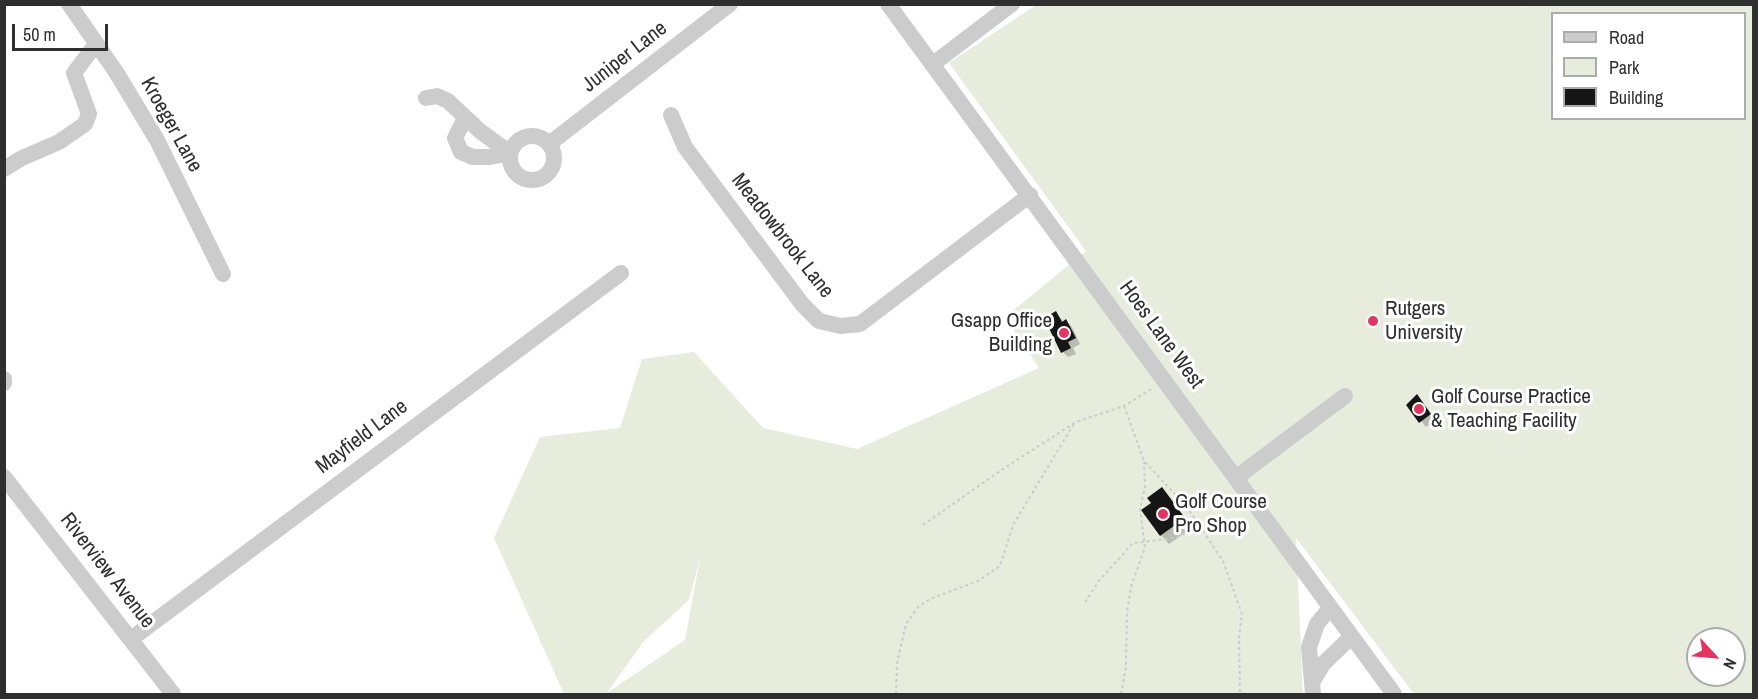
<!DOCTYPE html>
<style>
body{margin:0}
#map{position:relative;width:1758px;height:699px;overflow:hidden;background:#fff;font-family:"Archivo Narrow",sans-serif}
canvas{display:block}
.frame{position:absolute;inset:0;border:6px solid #2f2f2f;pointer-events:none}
.legend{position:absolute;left:1551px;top:12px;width:195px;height:108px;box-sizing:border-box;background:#fff;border:2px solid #acacac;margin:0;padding:8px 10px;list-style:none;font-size:18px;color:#2f2f2f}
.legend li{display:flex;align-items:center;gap:12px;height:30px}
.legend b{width:30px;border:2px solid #acacac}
.north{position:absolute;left:1686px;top:627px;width:60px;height:60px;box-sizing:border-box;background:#fff;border:2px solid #acacac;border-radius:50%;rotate:116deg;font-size:16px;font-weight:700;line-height:24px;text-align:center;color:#2f2f2f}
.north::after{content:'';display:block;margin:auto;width:21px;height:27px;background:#e23461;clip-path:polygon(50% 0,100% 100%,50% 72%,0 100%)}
.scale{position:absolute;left:12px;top:24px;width:96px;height:27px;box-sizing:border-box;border:3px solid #2f2f2f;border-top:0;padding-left:8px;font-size:18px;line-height:21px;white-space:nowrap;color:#2f2f2f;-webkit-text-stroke:4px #fff;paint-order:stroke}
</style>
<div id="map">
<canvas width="1758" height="699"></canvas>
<div class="frame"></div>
<ul class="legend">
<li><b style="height:8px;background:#ccc"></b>Road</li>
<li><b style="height:16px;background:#e7ecdd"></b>Park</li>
<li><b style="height:16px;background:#161616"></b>Building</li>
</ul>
<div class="north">N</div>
<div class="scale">50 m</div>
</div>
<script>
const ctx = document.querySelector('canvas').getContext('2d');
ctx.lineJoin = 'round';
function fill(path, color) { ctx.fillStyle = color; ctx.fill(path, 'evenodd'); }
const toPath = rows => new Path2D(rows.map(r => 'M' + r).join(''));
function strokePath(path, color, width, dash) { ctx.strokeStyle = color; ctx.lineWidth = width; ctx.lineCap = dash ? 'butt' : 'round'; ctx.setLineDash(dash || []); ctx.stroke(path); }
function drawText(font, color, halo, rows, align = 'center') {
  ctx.font = font + ' "Archivo Narrow",sans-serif'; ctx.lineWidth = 6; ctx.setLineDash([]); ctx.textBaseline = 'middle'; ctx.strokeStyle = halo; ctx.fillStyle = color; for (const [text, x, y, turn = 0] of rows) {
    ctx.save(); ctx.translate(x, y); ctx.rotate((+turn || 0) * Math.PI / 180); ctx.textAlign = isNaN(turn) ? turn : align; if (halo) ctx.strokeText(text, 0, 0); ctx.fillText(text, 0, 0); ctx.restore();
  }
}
fill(toPath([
 [1522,4,1522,7,1530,4,1753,5,1753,694,1414,694,1296,538,1303,694,564,694,494,538,540,437,620,428,642,359,694,352,763,428,857,449,1039,368,1005,317,1086,251,949,63,1036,5],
 [1552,14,1744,14,1744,118,1552,118],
 [700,559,685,640,607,693,643,642,689,600],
 [1698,639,1734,639,1734,675,1698,675]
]), '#e7ecdd');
fill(toPath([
 [1056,313,1064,322,1066,321,1072,327,1080,344,1073,348,1076,354,1068,357,1063,352],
 [1422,402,1436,420,1426,427,1408,405],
 [1162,489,1192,528,1169,544,1161,535,1153,503]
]), '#0003');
fill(toPath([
 [1056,311,1062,322,1066,319,1076,338,1068,342,1071,348,1061,353,1044,318],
 [1417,394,1431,414,1419,423,1406,405],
 [1162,487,1185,518,1160,536,1141,510,1151,503,1147,498]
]), '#161616');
strokePath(toPath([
 [4,7,7,4],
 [1124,406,1144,461,1187,507,1223,561,1242,614,1239,637,1240,694],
 [923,525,1000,471,1076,422,1124,406,1153,388],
 [1085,602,1098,582,1133,543,1168,539,1184,534,1199,524],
 [896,694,897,663,906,624,918,607,930,599,978,581,1000,566,1013,525,1075,422],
 [1121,694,1126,667,1127,612,1131,587,1145,547,1140,509,1145,487,1144,462]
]), '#ccc', 2, [3, 3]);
strokePath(toPath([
 [69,4,116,72,157,140,223,274],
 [888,4,1394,694],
 [933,64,1012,4],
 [426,98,437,96,448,101,480,131,510,153],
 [671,115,685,147,802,304,819,321,841,326,860,324,1030,195],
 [465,118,455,138,461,152,473,157,490,157,510,153],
 '510 158a22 22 0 1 1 44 0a22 22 0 1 1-44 0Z',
 [549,144,730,4],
 [4,169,22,158,59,142,85,124,89,114,74,73,96,44],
 [4,379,4,383],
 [4,477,173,694],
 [1237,477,1345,396],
 [131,639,621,273],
 [1313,681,1323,664,1351,637],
 [1313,694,1309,647,1317,624,1330,608]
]), '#ccc', 16);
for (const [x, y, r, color] of [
 [1373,321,6,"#e23461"],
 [1064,333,6,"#e23461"],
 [1419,409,6,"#e23461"],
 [1163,514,6,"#e23461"]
]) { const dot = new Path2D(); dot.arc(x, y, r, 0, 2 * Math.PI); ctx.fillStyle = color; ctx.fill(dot); strokePath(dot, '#fff', 2); }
drawText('21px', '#2f2f2f', '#fff', [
 ["Juniper Lane",625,57,-38],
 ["Kroeger Lane",171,125,61],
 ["Meadowbrook Lane",782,236,52],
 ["Hoes Lane West",1161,335,54],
 ["Mayfield Lane",362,437,-37],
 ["Riverview Avenue",107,571,52]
]);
drawText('21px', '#2f2f2f', '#fff', [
 ["Rutgers",1385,309],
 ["University",1385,333],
 ["Gsapp Office",1052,321,"right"],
 ["Building",1052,345,"right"],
 ["Golf Course Practice",1431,397],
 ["& Teaching Facility",1431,421],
 ["Golf Course",1175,502],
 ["Pro Shop",1175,526]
], 'left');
</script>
